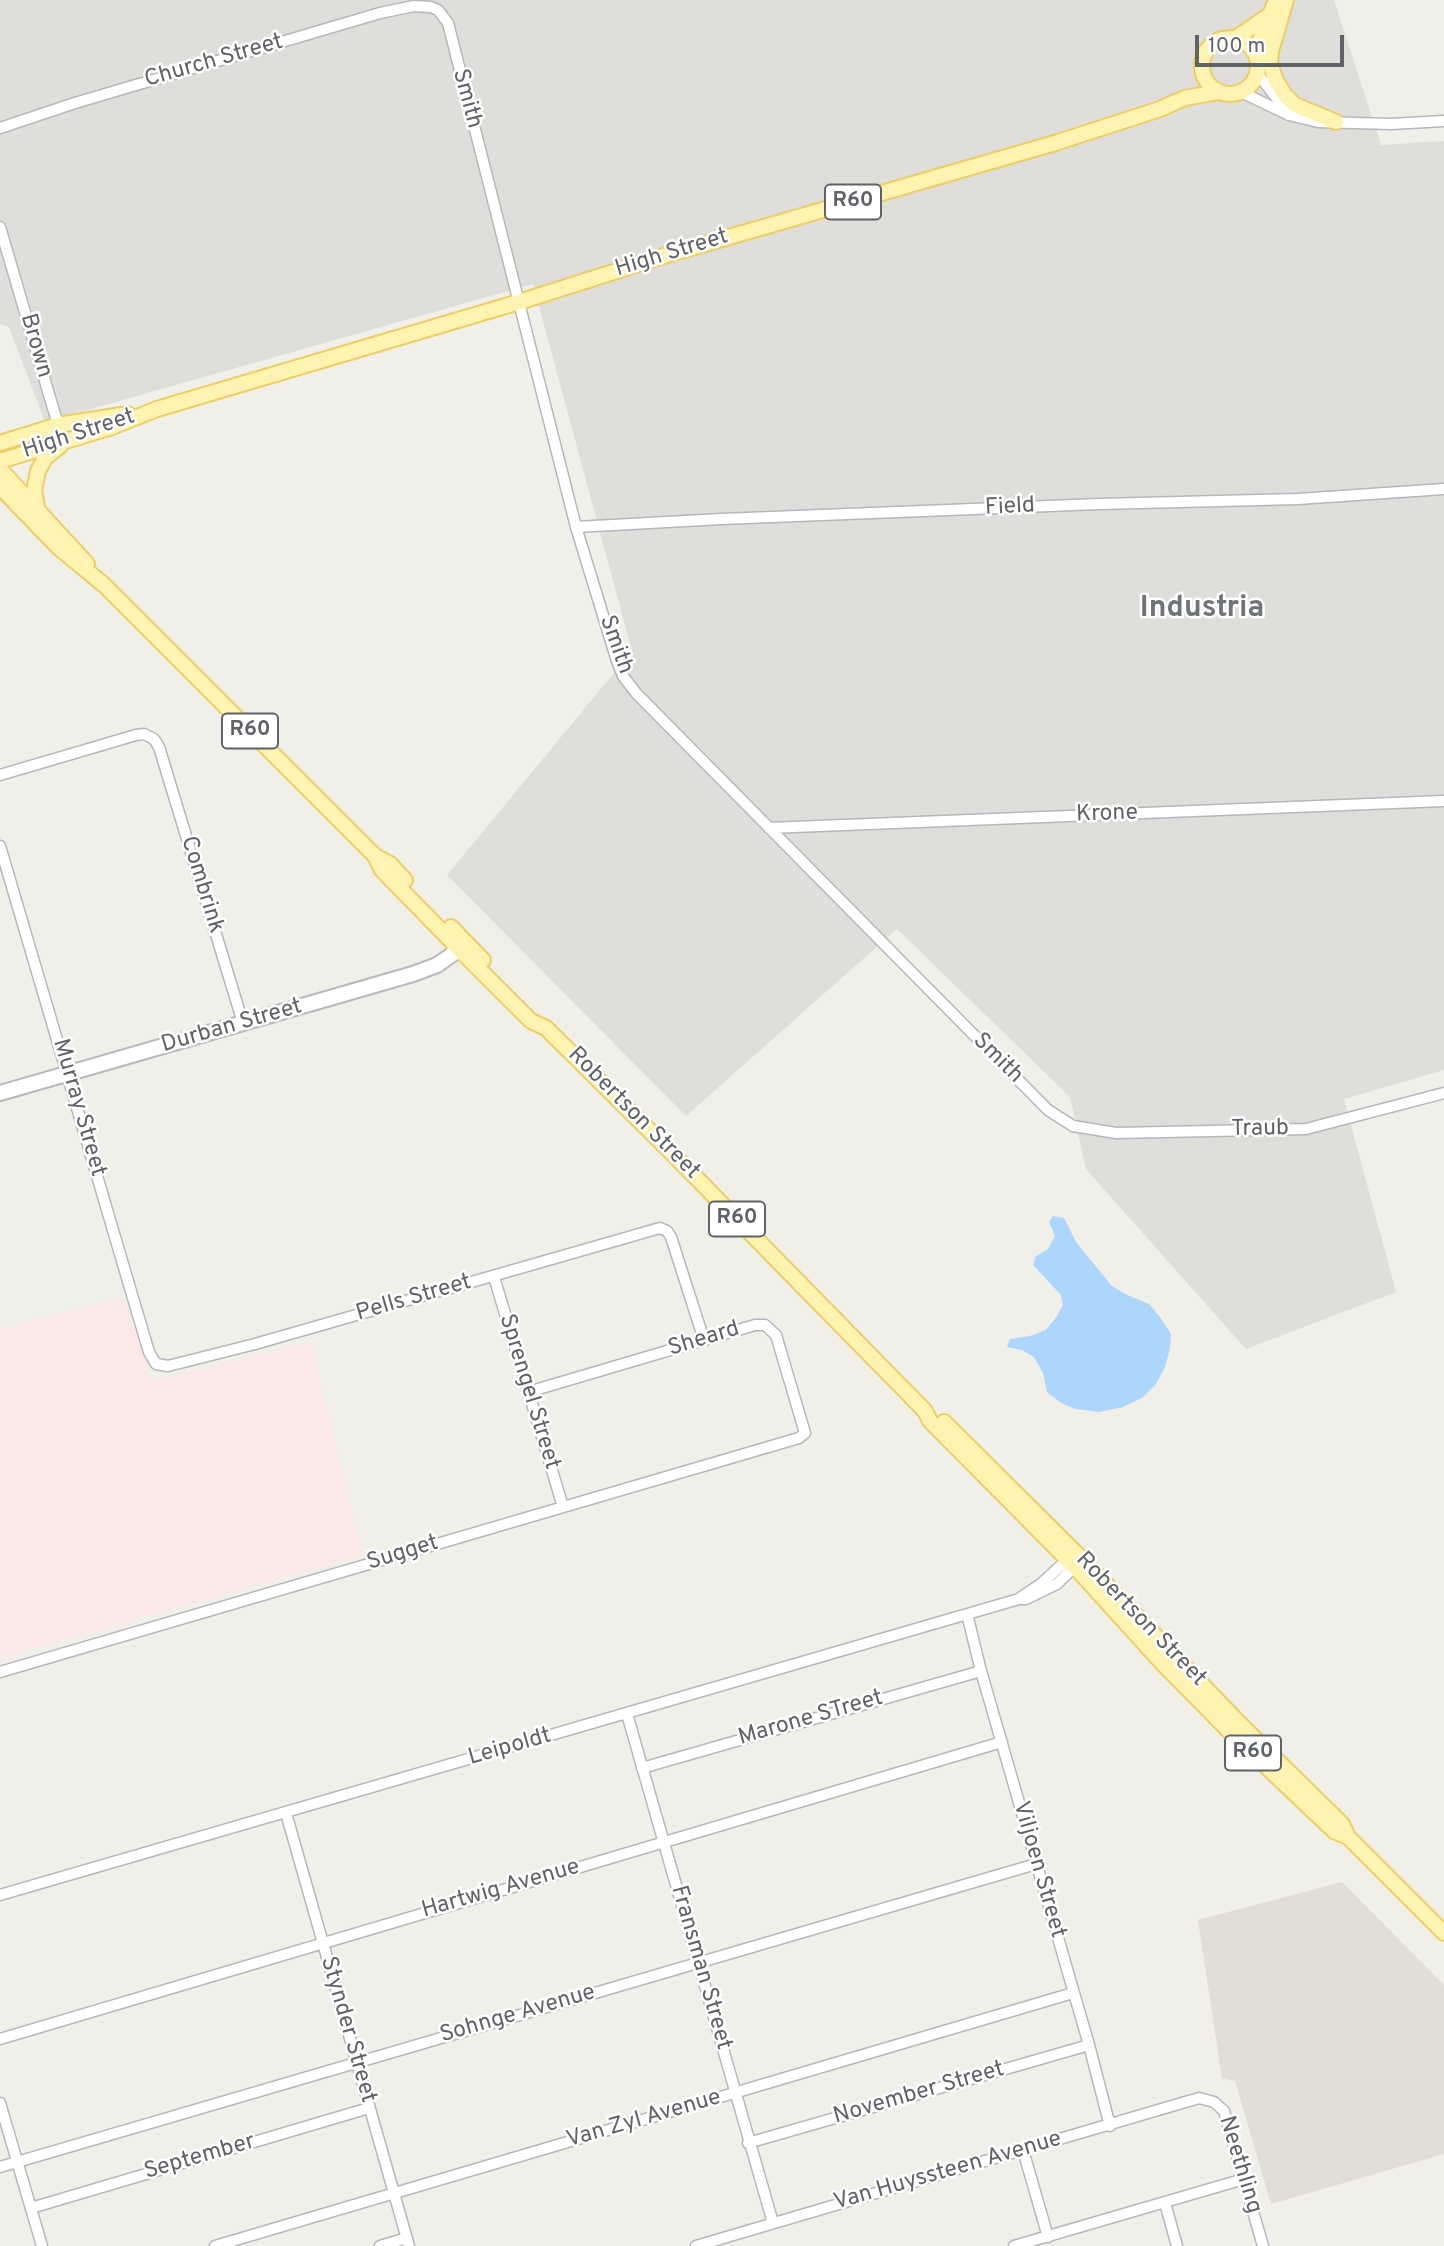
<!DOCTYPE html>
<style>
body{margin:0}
#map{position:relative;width:1444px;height:2246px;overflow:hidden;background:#f0efe8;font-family:Overpass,sans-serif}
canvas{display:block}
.scale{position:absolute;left:1195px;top:35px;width:149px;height:32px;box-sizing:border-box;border:4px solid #5f6267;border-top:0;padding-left:9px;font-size:21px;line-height:24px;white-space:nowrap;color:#5f6267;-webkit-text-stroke:5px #fff;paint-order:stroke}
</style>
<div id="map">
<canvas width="1444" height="2246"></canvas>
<div class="scale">100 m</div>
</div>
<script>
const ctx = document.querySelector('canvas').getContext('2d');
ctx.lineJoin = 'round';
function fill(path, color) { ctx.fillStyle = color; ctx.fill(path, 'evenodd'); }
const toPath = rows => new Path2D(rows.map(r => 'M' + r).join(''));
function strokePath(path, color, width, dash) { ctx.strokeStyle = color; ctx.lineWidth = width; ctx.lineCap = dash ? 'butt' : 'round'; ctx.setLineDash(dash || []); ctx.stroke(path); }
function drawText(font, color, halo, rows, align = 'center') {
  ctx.font = font + ' Overpass,sans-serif'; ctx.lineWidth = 5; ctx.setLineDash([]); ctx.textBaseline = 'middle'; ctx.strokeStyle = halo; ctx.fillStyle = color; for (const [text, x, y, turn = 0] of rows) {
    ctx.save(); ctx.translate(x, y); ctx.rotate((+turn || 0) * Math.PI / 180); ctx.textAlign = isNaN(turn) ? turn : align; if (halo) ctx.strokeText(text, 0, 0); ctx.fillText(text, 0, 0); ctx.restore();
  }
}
fill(toPath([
 [0,0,1334,0,1381,145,1444,141,1444,1070,1344,1099,1396,1292,1246,1349,1086,1169,1070,1097,897,929,686,1116,447,875,632,651,533,284,45,422,9,327,0,324]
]), '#dfdeda');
fill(toPath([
 [1342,1882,1444,1985,1444,2154,1271,2204,1235,2081,1222,2078,1198,1920]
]), '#e0ded6');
fill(toPath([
 [123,1297,152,1381,310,1342,362,1555,0,1658,0,1330]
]), '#fbe9e6');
fill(toPath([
 [1053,1216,1064,1218,1076,1242,1111,1285,1125,1294,1149,1304,1160,1317,1171,1334,1170,1348,1165,1367,1156,1384,1142,1398,1123,1407,1099,1412,1076,1409,1061,1403,1047,1392,1043,1373,1034,1357,1022,1350,1007,1347,1010,1339,1030,1336,1046,1330,1057,1316,1063,1305,1061,1295,1033,1265,1036,1256,1048,1249,1055,1236,1049,1222]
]), '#acd6fc');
const street = toPath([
 [1257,73,1289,114],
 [1243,93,1289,115,1318,122,1391,124,1444,121],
 [0,128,75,103,380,13,414,6,431,7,438,10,448,23,576,527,617,661,623,676,636,693,1048,1110,1073,1126,1116,1133,1306,1129,1444,1093],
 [0,227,58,425],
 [576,527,721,519,1099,504,1298,499,1444,489],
 [0,775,136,735,144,734,154,739,159,747,243,1023],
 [769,828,1444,801],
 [0,846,130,1288,149,1352,156,1364,168,1366,255,1344,660,1228,667,1231,671,1237,704,1340],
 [494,1277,563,1507],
 [1020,1598,1041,1584,1070,1557],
 [967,1614,981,1671,1089,2045,1110,2126],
 [0,1672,799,1438,805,1433,776,1335,765,1325,755,1325,528,1392],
 [627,1714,773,2223],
 [642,1768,981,1671],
 [286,1813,409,2246],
 [0,1895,1019,1599,1026,1599,1057,1584,1079,1562],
 [0,2039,1002,1742],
 [0,2103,42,2246],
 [748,2143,1089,2045],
 [1023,2150,1048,2237],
 [0,2167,1036,1864],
 [1165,2203,1177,2246],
 [31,2208,369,2108],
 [215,2246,1073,1993],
 [380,2246,407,2238],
 [696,2246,1199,2098,1214,2102,1224,2111,1263,2246],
 [1014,2246,1244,2179]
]);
const secondary = toPath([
 [0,1093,413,974,437,965,467,944]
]);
const primary = toPath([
 [1286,0,1271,51,1270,63,1276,81,1285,95,1295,105,1336,122],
 '1202 66a28 28 0 1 1 56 0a28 28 0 1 1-56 0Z',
 [1236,38,1268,16],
 [1255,53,1276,0],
 [0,443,58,425,128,414],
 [0,461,112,427,157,409,519,302,670,254,1055,143,1160,109,1185,98,1218,92],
 [0,469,87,564],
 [0,487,58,547,104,585,375,856,390,864,405,880],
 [37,507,34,491,38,471,45,458,60,446],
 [375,856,382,870,460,950,531,1021,546,1028,668,1149,925,1411,930,1421,1075,1567,1163,1664,1232,1734,1334,1831,1348,1837,1444,1933],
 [451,927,483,960],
 [944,1422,1082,1559,1241,1725,1342,1824,1348,1837]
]);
strokePath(street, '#b5b7bb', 13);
strokePath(secondary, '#b6b9be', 18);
strokePath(primary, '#eecd64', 18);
strokePath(street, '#fff', 10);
strokePath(secondary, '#fff', 14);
strokePath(primary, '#fdf4b1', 14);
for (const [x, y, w] of [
 [853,202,56],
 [250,731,56],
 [737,1219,56],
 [1253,1753,56]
]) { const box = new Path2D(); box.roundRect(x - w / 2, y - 17.5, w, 35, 5); ctx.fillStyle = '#fff'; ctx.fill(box); strokePath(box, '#5f6267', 2); }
drawText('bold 21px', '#5f6267', null, [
 ["R60",853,202],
 ["R60",250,731],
 ["R60",737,1219],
 ["R60",1253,1753]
]);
drawText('23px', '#5f6267', '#fff', [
 ["Church Street",214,62,-16],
 ["Smith",466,99,75],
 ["High Street",672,254,-17],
 ["Brown",35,346,74],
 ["High Street",79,435,-18],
 ["Field",1010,508,-3],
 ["Smith",615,645,70],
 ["Krone",1107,815,-2],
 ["Combrink",201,885,73],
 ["Durban Street",232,1027,-16],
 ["Smith",997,1059,45],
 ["Murray Street",78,1108,74],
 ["Robertson Street",633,1114,45],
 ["Traub",1260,1130,-1],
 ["Pells Street",414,1299,-16],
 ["Sheard",704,1340,-17],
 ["Sprengel Street",528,1392,73],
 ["Sugget",403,1554,-17],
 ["Robertson Street",1140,1620,46],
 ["Marone STreet",811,1719,-16],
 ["Leipoldt",510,1748,-16],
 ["Viljoen Street",1038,1870,74],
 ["Hartwig Avenue",501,1890,-16],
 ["Fransman Street",700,1968,74],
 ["Sohnge Avenue",518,2015,-16],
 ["Stynder Street",347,2030,74],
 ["November Street",919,2094,-16],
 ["Van Zyl Avenue",644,2120,-16],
 ["September",200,2158,-16],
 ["Neethling",1239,2165,73],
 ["Van Huyssteen Avenue",948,2172,-16]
]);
drawText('bold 30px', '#707479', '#fff', [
 ["Industria",1202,610]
]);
</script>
